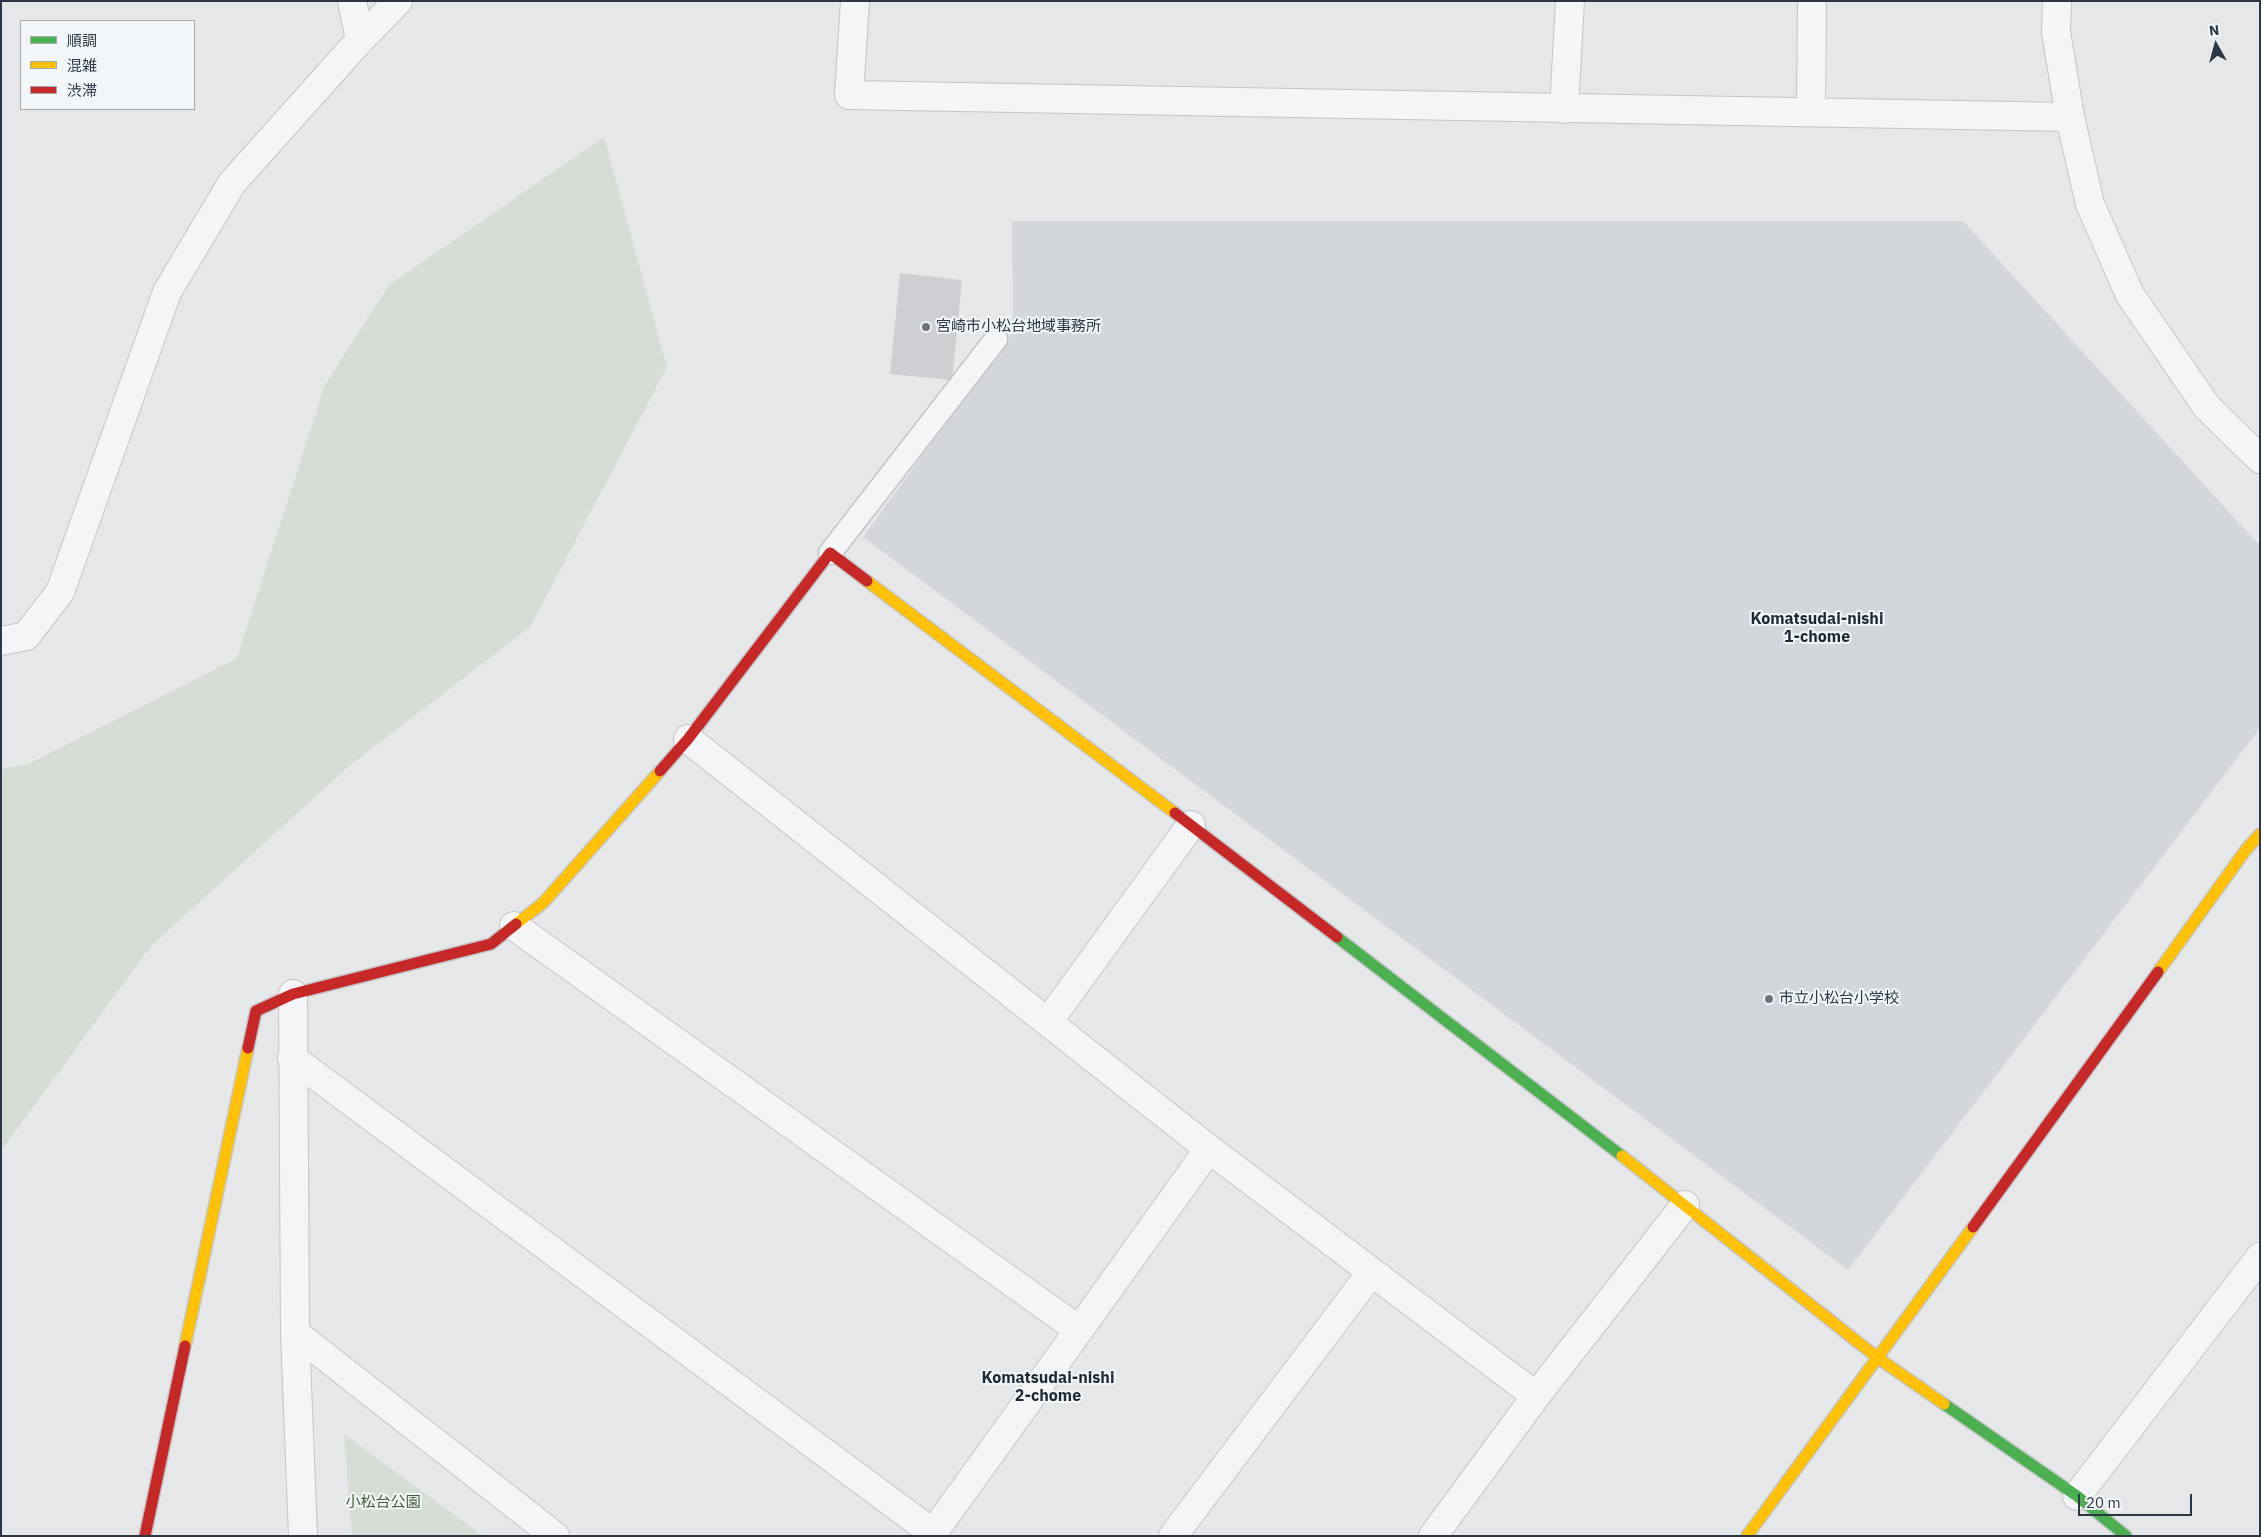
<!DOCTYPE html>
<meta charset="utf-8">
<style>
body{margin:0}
#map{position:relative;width:2261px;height:1537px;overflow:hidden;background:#e5e7e9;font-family:"IBM Plex Sans","Noto Sans JP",sans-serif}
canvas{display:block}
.frame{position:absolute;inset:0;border:2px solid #2b3744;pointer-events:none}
.legend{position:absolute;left:20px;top:20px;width:175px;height:90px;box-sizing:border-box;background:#f3f6f8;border:1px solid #a3aab0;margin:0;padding:6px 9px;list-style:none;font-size:15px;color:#2b3744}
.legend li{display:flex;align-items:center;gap:10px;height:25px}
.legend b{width:25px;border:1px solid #a3aab0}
.north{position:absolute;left:2191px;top:20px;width:50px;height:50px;-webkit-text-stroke:4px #f3f6f8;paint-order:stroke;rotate:353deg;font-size:14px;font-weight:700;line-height:20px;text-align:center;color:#2b3744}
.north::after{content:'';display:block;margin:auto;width:18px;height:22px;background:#2b3744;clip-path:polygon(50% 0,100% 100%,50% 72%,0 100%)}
.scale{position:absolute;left:2078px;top:1494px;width:114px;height:22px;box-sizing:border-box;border:2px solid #2b3744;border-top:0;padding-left:6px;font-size:15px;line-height:18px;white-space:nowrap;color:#2b3744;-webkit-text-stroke:4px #f3f6f8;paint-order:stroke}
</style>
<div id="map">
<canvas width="2261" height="1537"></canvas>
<div class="frame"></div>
<ul class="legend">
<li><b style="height:6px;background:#4caf50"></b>順調</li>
<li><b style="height:6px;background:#ffc107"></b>混雑</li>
<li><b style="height:6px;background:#c62828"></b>渋滞</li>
</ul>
<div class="north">N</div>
<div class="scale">20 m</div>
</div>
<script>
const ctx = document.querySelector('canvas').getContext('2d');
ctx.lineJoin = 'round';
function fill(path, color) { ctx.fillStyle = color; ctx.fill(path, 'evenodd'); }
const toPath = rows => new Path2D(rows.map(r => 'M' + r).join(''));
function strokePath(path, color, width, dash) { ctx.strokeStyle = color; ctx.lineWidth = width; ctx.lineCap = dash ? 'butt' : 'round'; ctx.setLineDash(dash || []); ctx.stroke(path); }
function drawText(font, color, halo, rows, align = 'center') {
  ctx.font = font + ' "IBM Plex Sans","Noto Sans JP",sans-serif'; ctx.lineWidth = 4; ctx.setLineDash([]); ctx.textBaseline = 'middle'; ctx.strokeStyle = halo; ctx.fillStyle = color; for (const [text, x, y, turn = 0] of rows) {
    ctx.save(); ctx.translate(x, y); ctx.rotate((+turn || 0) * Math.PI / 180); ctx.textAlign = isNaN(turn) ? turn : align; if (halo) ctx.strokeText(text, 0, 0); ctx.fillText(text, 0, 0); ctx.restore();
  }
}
fill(toPath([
 [1012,221,1963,221,2260,546,2260,728,1848,1270,863,537,1013,331]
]), '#d3d7dc');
fill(toPath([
 [604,137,667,367,530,627,349,766,150,947,1,1151,1,769,28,764,237,658,325,385,389,285],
 [344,1434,483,1536,352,1536]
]), '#d6ddd5');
fill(toPath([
 [900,273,962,280,952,380,890,374]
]), '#cdcfd2');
const lane = toPath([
 [830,553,996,339]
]);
const street = toPath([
 [352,1,360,40],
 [855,1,849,95,2070,117],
 [2057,1,2056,32,2070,117,2090,204,2130,295,2207,407,2260,459],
 [1564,109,1570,1],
 [1811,112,1812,1],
 [1,641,26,636,60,592,167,292,232,183,360,40,398,1],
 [688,739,1209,1149,1536,1396],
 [514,926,1079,1330],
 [293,994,295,1333,303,1536],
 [1048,1022,1191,825],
 [292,1058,933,1533],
 [295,1333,555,1536],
 [2077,1496,2260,1257],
 [931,1536,1209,1149],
 [1173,1536,1371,1273],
 [1433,1536,1536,1396,1685,1205]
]);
const fast = toPath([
 [1337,937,1622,1156],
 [1944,1404,2077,1496,2126,1536]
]);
const slow = toPath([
 [867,581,1175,813],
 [516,924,543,903,660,771],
 [2158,972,2245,851,2260,834],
 [1622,1156,1878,1358,1944,1404],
 [185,1346,248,1048],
 [1747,1536,1973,1227]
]);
const jam = toPath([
 [660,771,688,739,830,553,867,581],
 [1175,813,1337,937],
 [248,1048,256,1011,293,994,491,944,516,924],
 [1973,1227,2158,972],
 [145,1536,185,1346]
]);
strokePath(lane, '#c3c5c7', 25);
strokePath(street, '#c3c5c7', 30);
strokePath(fast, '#c3c5c7', 14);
strokePath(slow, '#c3c5c7', 14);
strokePath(jam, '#c3c5c7', 14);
strokePath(lane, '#f4f5f6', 22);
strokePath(street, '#f4f5f6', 28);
strokePath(fast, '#4caf50', 11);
strokePath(slow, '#ffc107', 11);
strokePath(jam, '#c62828', 11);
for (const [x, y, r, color] of [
 [926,327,5,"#6c757e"],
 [1769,999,5,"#6c757e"]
]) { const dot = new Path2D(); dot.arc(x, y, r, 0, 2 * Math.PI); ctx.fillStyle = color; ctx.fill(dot); strokePath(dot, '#f3f6f8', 2); }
drawText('15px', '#2b3744', '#f3f6f8', [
 ["宮崎市小松台地域事務所",936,327],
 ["市立小松台小学校",1779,999]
], 'left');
drawText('15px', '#445f38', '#f3f6f8', [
 ["小松台公園",383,1503]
]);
drawText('bold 16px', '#1d2835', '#f3f6f8', [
 ["Komatsudai-nishi",1817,619],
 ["1-chome",1817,637],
 ["Komatsudai-nishi",1048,1378],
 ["2-chome",1048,1396]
]);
</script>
